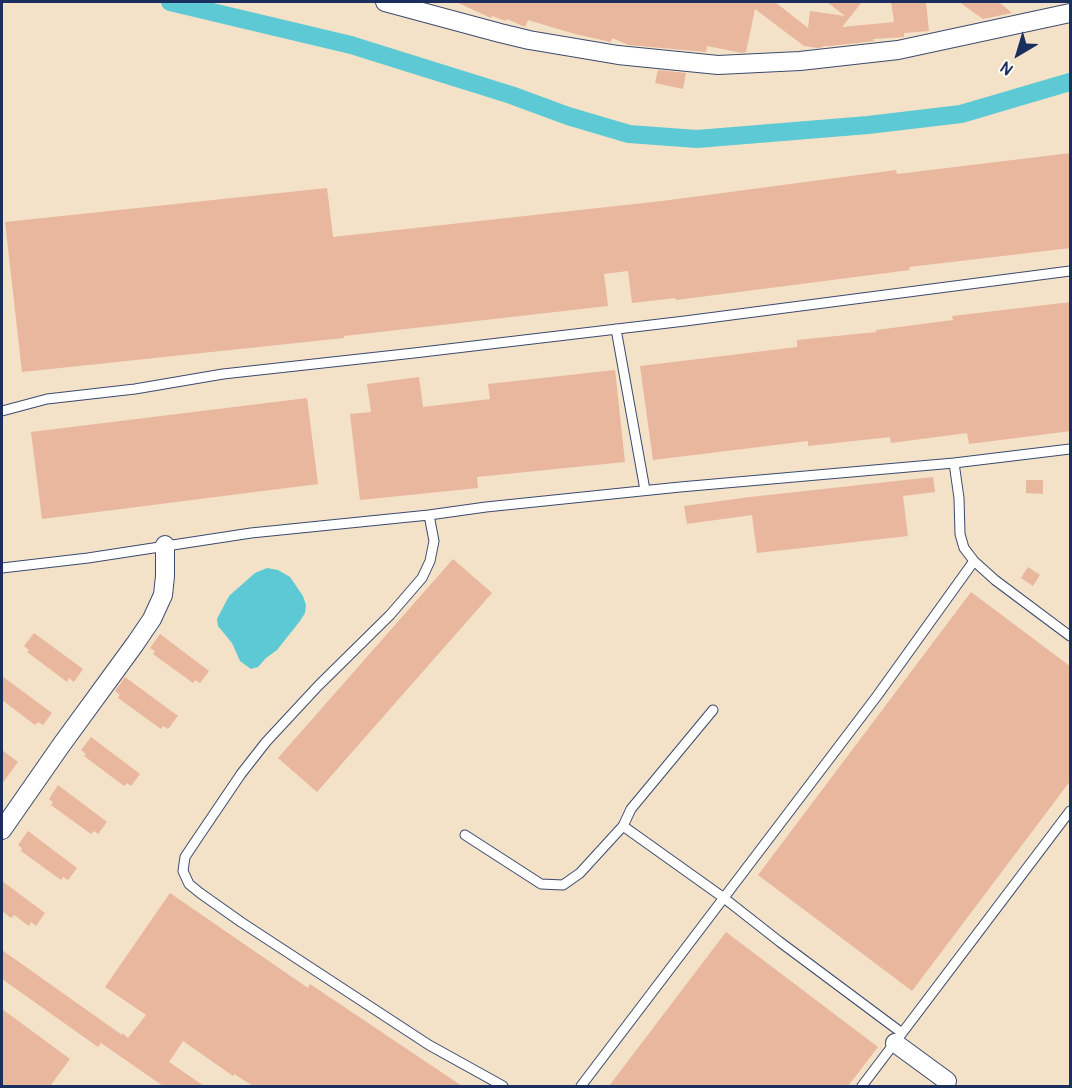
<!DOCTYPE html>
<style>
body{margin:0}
#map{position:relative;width:1072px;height:1088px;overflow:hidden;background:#f3e2c7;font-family:Pangolin,sans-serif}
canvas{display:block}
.frame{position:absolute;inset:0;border:3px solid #1b2f5e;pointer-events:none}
.north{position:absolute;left:988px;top:24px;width:60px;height:60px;-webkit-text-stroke:4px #fdfcf7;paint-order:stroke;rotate:218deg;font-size:16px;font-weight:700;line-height:24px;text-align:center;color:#1b2f5e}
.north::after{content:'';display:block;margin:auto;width:21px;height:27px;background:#1b2f5e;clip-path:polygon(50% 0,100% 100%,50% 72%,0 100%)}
</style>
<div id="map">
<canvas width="1072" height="1088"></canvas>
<div class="frame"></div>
<div class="north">N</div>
</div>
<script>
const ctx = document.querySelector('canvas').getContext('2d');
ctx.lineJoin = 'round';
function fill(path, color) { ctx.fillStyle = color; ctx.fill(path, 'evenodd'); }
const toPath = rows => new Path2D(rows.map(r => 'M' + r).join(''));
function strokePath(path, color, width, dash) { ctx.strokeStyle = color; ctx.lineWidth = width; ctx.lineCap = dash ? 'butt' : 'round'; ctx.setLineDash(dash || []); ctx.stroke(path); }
fill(toPath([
 [267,568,278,570,290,577,303,596,306,605,305,613,300,621,277,650,266,658,258,667,251,669,240,661,232,643,218,626,217,619,229,596,255,573]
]), '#5cc9d4');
strokePath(toPath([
 [170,2,351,45,511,95,568,116,629,134,697,139,868,125,961,114,1070,82]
]), '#5cc9d4', 18);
fill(toPath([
 [456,2,775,2,808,28,810,11,845,16,827,2,862,2,842,27,894,22,891,2,926,2,929,31,904,33,904,37,873,39,874,41,830,46,823,46,823,47,817,48,804,46,755,9,746,52,742,53,707,46,706,52,629,45,612,38,611,42,575,34,528,20,525,27,507,19,506,21,492,16,491,18],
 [959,2,999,2,1012,13,983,19],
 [658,70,686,73,683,89,655,83],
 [1071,153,1071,248,909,267,910,270,676,300,675,298,632,303,628,271,604,274,608,306,344,336,344,338,22,372,5,222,327,188,333,237,662,201,896,170,897,174],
 [1071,302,1071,431,969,444,967,433,891,443,890,437,808,446,808,441,653,460,640,366,797,347,797,340,876,332,876,330,953,320,952,316],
 [615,370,625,462,477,477,478,488,360,500,350,414,371,412,367,384,419,377,423,407,490,399,488,384],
 [307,398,318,484,42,519,31,432],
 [933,477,935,492,903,496,908,536,757,553,752,515,687,524,684,506,750,497],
 [1026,480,1043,480,1043,494,1026,493],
 [453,559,492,593,317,792,278,758],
 [1028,567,1040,575,1033,586,1021,578],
 [971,592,1071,667,1071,780,912,991,758,875],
 [34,633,83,669,74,682,69,678,67,682,27,652,29,650,24,646],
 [160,634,209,671,200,683,195,680,193,683,153,654,155,651,150,648],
 [2,676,52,713,43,725,38,722,35,725,2,700],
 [125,677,178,716,168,729,163,726,161,729,118,698,120,695,115,691],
 [91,737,140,774,131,786,127,783,124,786,84,756,86,754,81,750],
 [2,750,18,762,2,784],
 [58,785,107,822,98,834,94,831,91,834,51,805,53,802,49,799],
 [28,831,77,868,68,880,63,877,61,880,21,851,22,848,18,845],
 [2,881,45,913,36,926,31,922,29,926,14,915,11,918,2,911],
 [170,893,308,988,310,984,462,1086,253,1086,234,1074,233,1076,183,1041,169,1062,204,1086,163,1086,101,1043,98,1047,2,979,2,950,122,1035,123,1033,128,1038,146,1015,105,987],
 [726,932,878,1047,848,1086,609,1086],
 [2,1009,70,1059,50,1086,2,1086]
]), '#e9b69e');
const lane = toPath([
 [616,329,645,490],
 [2,411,47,399,135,389,223,374,414,353,685,321,1070,271],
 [954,463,959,498,960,534,964,548,974,561,995,580,1070,636],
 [429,515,434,541,430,561,422,578,390,615,318,686,266,742,241,774,197,839,185,857,183,871,189,884,200,893,241,922,429,1045,503,1086],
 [2,568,88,558,251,533,429,515,486,507,680,487,954,463,1070,449],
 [623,826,724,898,780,942,902,1033],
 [465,835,541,884,563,885,580,873,623,826,631,809,713,710],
 [581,1086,877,696,974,561],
 [862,1086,1070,811]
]);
const street = toPath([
 [385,2,500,33,529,40,618,55,718,65,800,61,898,50,1070,13],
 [2,830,62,744,135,644,152,619,163,595,165,576,165,545],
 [895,1043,947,1081]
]);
strokePath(lane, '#3b4a6e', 11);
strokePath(street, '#3b4a6e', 20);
strokePath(lane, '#fff', 9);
strokePath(street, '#fff', 18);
</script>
